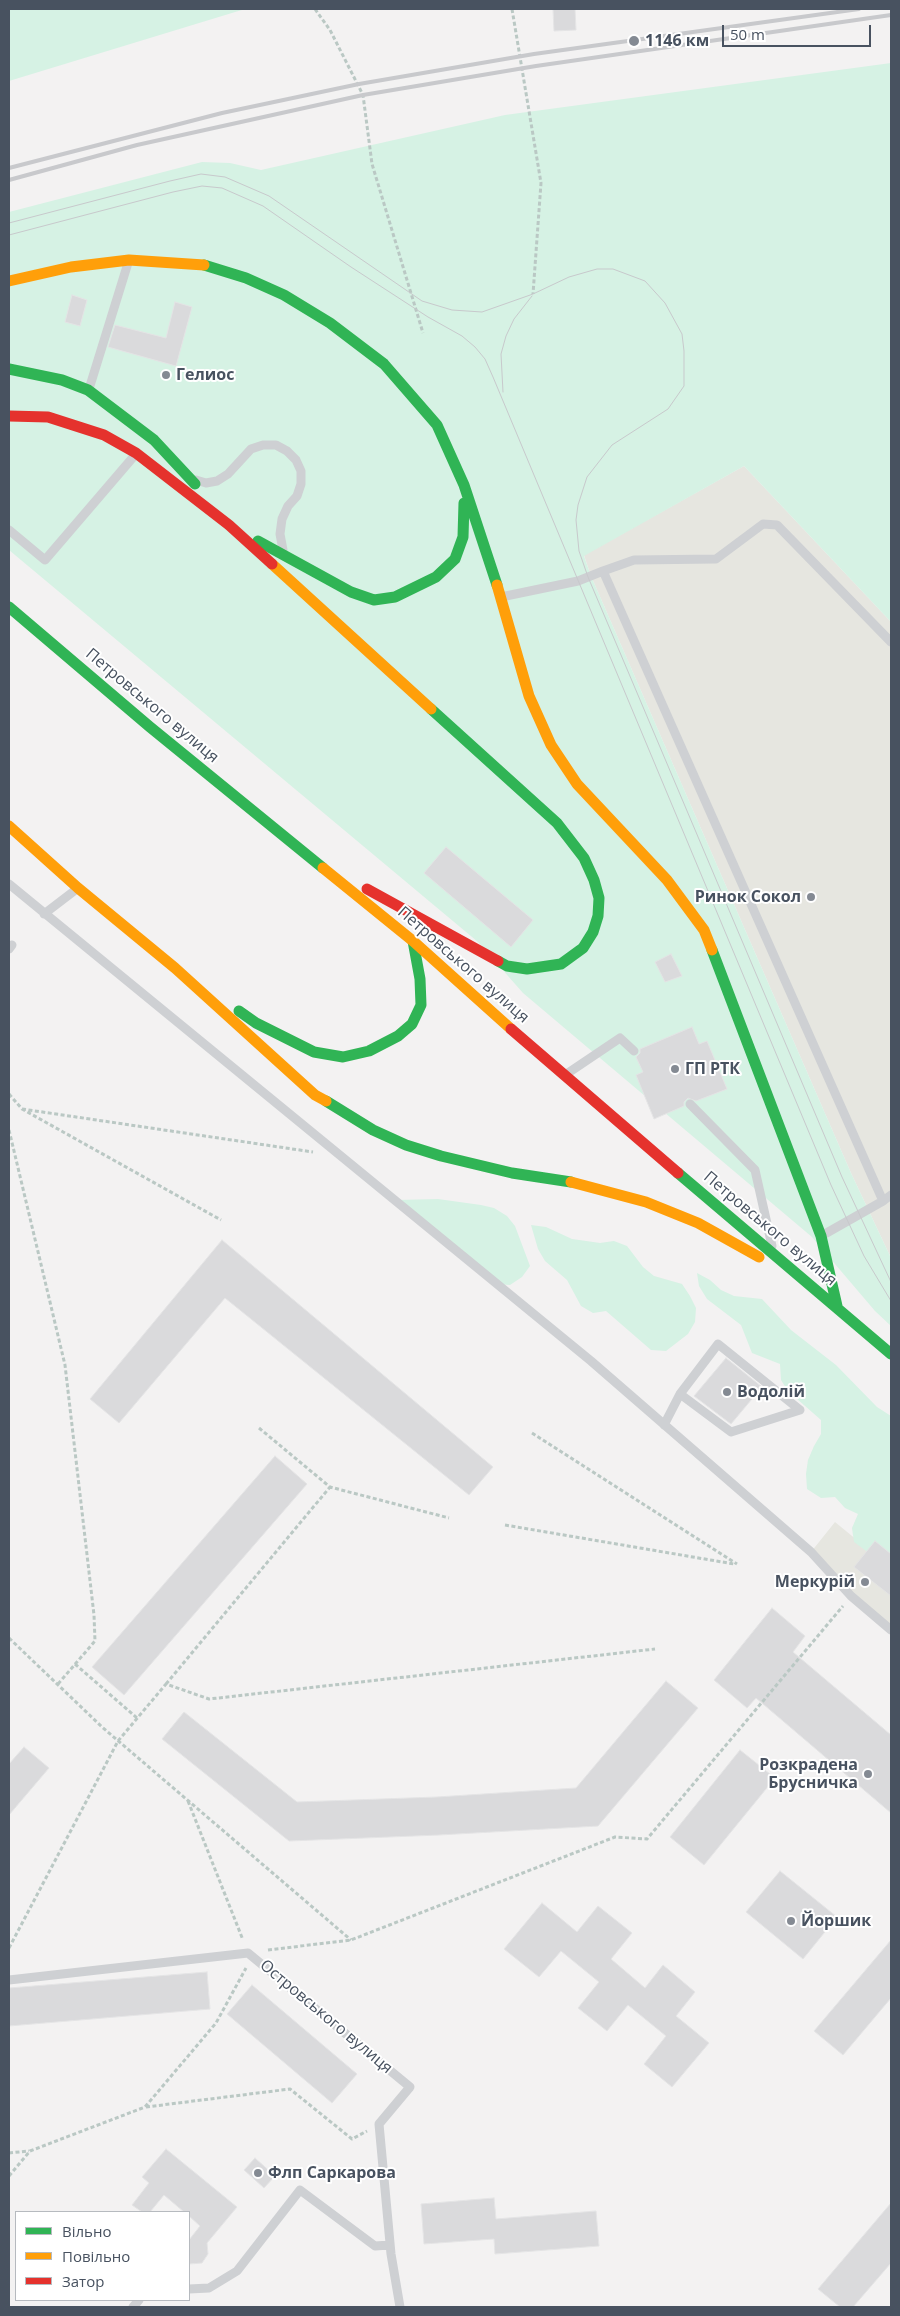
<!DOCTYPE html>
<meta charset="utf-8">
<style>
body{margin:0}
#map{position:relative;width:900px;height:2316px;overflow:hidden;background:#f3f2f2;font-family:"Open Sans",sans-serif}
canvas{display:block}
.frame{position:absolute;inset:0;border:10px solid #485260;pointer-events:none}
.legend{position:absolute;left:15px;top:2211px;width:175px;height:90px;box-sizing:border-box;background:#fff;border:1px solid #b6babf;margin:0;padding:6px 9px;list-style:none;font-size:15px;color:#485260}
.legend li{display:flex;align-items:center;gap:10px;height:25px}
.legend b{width:25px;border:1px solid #b6babf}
.scale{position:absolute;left:722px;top:25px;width:149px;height:22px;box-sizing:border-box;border:2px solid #485260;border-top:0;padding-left:6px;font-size:15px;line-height:18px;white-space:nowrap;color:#485260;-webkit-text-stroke:4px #fff;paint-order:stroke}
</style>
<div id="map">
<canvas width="900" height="2316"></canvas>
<div class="frame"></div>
<ul class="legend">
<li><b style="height:6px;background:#30b455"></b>Вільно</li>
<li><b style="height:6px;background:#ff9f0a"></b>Повільно</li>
<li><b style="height:6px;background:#e5322d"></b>Затор</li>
</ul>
<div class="scale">50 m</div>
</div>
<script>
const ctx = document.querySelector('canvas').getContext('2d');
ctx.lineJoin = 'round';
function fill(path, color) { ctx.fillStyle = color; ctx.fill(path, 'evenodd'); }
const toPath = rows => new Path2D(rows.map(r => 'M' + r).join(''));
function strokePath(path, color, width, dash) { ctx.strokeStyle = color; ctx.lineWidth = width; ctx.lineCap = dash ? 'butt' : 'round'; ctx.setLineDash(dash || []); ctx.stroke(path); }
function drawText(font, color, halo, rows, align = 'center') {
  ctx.font = font + ' "Open Sans",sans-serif'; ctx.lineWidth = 4; ctx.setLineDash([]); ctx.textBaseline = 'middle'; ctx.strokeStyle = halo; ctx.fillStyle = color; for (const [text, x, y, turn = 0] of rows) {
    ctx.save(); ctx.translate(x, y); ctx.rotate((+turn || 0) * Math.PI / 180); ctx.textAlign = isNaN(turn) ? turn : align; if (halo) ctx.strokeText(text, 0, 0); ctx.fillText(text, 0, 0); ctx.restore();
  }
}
fill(toPath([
 [744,466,891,622,891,1258,851,1173,591,576,584,555],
 [835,1522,891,1568,891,1630,811,1552]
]), '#e6e6e0');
fill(toPath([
 [9,9,245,9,9,81],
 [891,63,891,622,744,466,584,556,591,576,851,1173,891,1258,891,1326,875,1311,812,1237,523,993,478,942,9,550,9,212,202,162,230,163,261,170,505,115],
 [438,1199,481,1205,494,1208,507,1216,515,1226,530,1266,522,1277,510,1285,495,1284,396,1200],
 [531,1225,546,1227,572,1239,600,1243,614,1241,627,1246,643,1267,654,1276,682,1284,690,1296,696,1308,695,1322,688,1334,666,1351,651,1350,606,1311,593,1313,581,1306,567,1280,545,1261,538,1249],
 [697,1273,710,1280,721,1290,734,1296,762,1299,791,1330,836,1365,877,1407,891,1416,891,1567,877,1559,854,1542,852,1528,858,1514,845,1508,835,1497,821,1498,807,1489,806,1474,808,1460,814,1446,821,1434,821,1420,788,1391,781,1380,780,1364,752,1353,741,1325,707,1299,699,1286]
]), '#d6f2e4');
const building = toPath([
 [553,9,575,9,576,30,554,31,553,9],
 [72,295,87,300,80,326,65,322,72,295],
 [175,302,192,307,176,366,108,347,115,325,166,338,175,302],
 [446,847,533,920,511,947,424,873,446,847],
 [671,954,682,976,665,982,655,962,671,954],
 [692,1027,699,1044,707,1041,727,1089,696,1101,688,1098,684,1102,684,1106,654,1119,636,1075,643,1072,636,1057,640,1053,640,1049,692,1027],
 [222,1240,493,1467,469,1495,225,1298,119,1423,90,1399,222,1240],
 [726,1358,762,1387,731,1424,694,1396,726,1358],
 [275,1456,307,1484,124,1695,92,1667,275,1456],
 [875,1541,891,1554,891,1596,854,1567,875,1541],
 [772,1608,805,1636,793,1652,891,1735,891,1813,756,1698,747,1708,714,1680,772,1608],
 [666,1681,698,1708,598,1826,439,1835,289,1841,162,1739,184,1712,297,1802,437,1797,576,1788,666,1681],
 [24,1747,49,1768,9,1815,9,1764,24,1747],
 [740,1750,775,1778,704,1865,670,1837,740,1750],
 [780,1871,837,1917,803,1959,746,1912,780,1871],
 [542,1903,577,1932,598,1906,632,1933,611,1959,645,1988,663,1965,695,1992,676,2016,709,2043,672,2087,644,2064,666,2036,628,2005,607,2031,578,2008,599,1982,561,1951,539,1977,504,1949,542,1903],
 [891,1940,891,1998,843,2055,814,2031,891,1940],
 [207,1972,210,2009,9,2026,9,1988,207,1972],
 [252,1985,357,2074,332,2103,227,2014,252,1985],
 [166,2149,237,2207,207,2243,208,2254,202,2263,189,2264,189,2240,200,2226,189,2216,189,2212,184,2212,164,2195,150,2212,142,2212,132,2205,149,2183,142,2177,166,2149],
 [255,2158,275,2176,264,2188,244,2170,255,2158],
 [494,2198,496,2219,596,2211,599,2246,495,2254,494,2239,424,2244,421,2204,494,2198],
 [891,2203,891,2263,853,2307,840,2307,818,2289,891,2203]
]);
fill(building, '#dadadc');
strokePath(building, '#e4e4e5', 1);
strokePath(toPath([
 [315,9,330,30,363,95,372,164,423,333],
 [512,9,541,183,533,294],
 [9,1094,22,1109,221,1220],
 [22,1109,313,1152],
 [9,1130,65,1365,94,1615,95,1641,58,1684],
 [259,1428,330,1487,449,1518],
 [532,1433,737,1564],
 [505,1525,734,1564],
 [9,1638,102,1727,351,1940],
 [75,1664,137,1718],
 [166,1684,330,1487],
 [188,1801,243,1940],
 [9,1948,118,1741,166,1684,209,1699,655,1649],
 [268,1950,351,1940,615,1837,647,1839,843,1606],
 [146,2107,290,2089,352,2139,367,2131],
 [9,2153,29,2151],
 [9,2176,30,2151,145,2107,216,2023,246,1968]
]), '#bac8c4', 3, [4, 2.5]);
strokePath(toPath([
 [89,389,128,263],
 [196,480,206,483,217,481,228,474,251,449,263,445,276,445,287,451,296,460,301,471,301,484,297,496,288,506,282,519,280,534,283,550],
 [9,530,45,560,135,455],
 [603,571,634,560,716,559,763,524,777,525,891,642],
 [501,597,578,581,603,571,883,1201,823,1235],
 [9,884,591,1361,811,1552,851,1596,891,1630],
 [44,914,78,888],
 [9,949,12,945],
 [565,1075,620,1038,634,1051],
 [690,1104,755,1170,772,1246],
 [883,1201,891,1195],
 [680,1394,731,1432,800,1410],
 [664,1425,680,1394,718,1344,800,1410],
 [9,1980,248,1953,410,2087,379,2124,391,2254,400,2307],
 [189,2289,209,2288,237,2271,300,2190,375,2246,390,2245],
 [133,2307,139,2300]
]), '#ced0d3', 9);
strokePath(toPath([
 [204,265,246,278,284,295,330,323,384,364,437,425,464,485,497,585],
 [9,369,62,380,88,390,154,440,195,484],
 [258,541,351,592,374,600,395,597,436,577,455,559,463,537,464,503],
 [9,607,150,727,323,868],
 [431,709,557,823,584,858,594,880,599,898,598,916,593,932,583,948,561,964,527,969,507,966,498,961],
 [712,950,821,1236,837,1306],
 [239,1011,256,1023,314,1052,343,1057,369,1051,398,1036,412,1024,421,1005,420,979,413,941],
 [326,1101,373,1130,406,1145,441,1156,512,1173,571,1182],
 [678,1173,891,1354]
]), '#30b455', 11);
strokePath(toPath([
 [9,281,71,267,129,260,204,265],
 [272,564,431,709],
 [497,585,529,696,551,745,577,784,667,880,704,930,712,950],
 [9,826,78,888,175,968,315,1095,326,1101],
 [323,868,413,941,511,1029],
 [571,1182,646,1202,698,1223,759,1257]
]), '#ff9f0a', 11);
strokePath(toPath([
 [9,416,48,417,104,435,136,453,229,525,272,564],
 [367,889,498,961],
 [511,1029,678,1173]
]), '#e5322d', 11);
strokePath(toPath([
 [9,223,170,181,201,174,225,177,269,196,422,301,452,310,482,312,533,294,569,277,597,269,613,269,645,281,665,303,682,334,684,351,684,386,668,409,612,445,587,477,578,505,576,520,579,551,588,577,842,1177,891,1282],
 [9,235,173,192,202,186,222,188,263,206,351,267,428,317,462,336,475,347,485,359,493,377,831,1185,864,1256,891,1301],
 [503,392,501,354,506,336,514,319,532,296]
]), '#c8c9cc', 1);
strokePath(toPath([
 [9,168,222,113,359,84,534,54,859,9],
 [9,180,137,145,363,95,536,66,891,15]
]), '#c8c9cc', 4);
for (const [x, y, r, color] of [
 [634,41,6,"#848a93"],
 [166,375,5,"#848a93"],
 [811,897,5,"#848a93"],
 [675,1069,5,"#848a93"],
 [727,1392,5,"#848a93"],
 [865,1582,5,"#848a93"],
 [868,1774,5,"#848a93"],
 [791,1921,5,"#848a93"],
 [258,2173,5,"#848a93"]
]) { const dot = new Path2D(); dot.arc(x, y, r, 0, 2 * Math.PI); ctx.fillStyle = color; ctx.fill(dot); strokePath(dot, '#fff', 2); }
drawText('bold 16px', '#485260', '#fff', [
 ["1146 км",645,41],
 ["Гелиос",176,375],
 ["Ринок Сокол",801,897,"right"],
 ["ГП РТК",685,1069],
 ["Водолій",737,1392],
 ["Меркурій",855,1582,"right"],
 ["Розкрадена",858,1765,"right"],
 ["Брусничка",858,1783,"right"],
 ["Йоршик",801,1921],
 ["Флп Саркарова",268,2173]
], 'left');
drawText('16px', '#485260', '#fff', [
 ["Петровського вулиця",152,706,40],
 ["Петровського вулиця",463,965,41],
 ["Петровського вулиця",770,1229,40],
 ["Островського вулиця",326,2017,40]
]);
</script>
